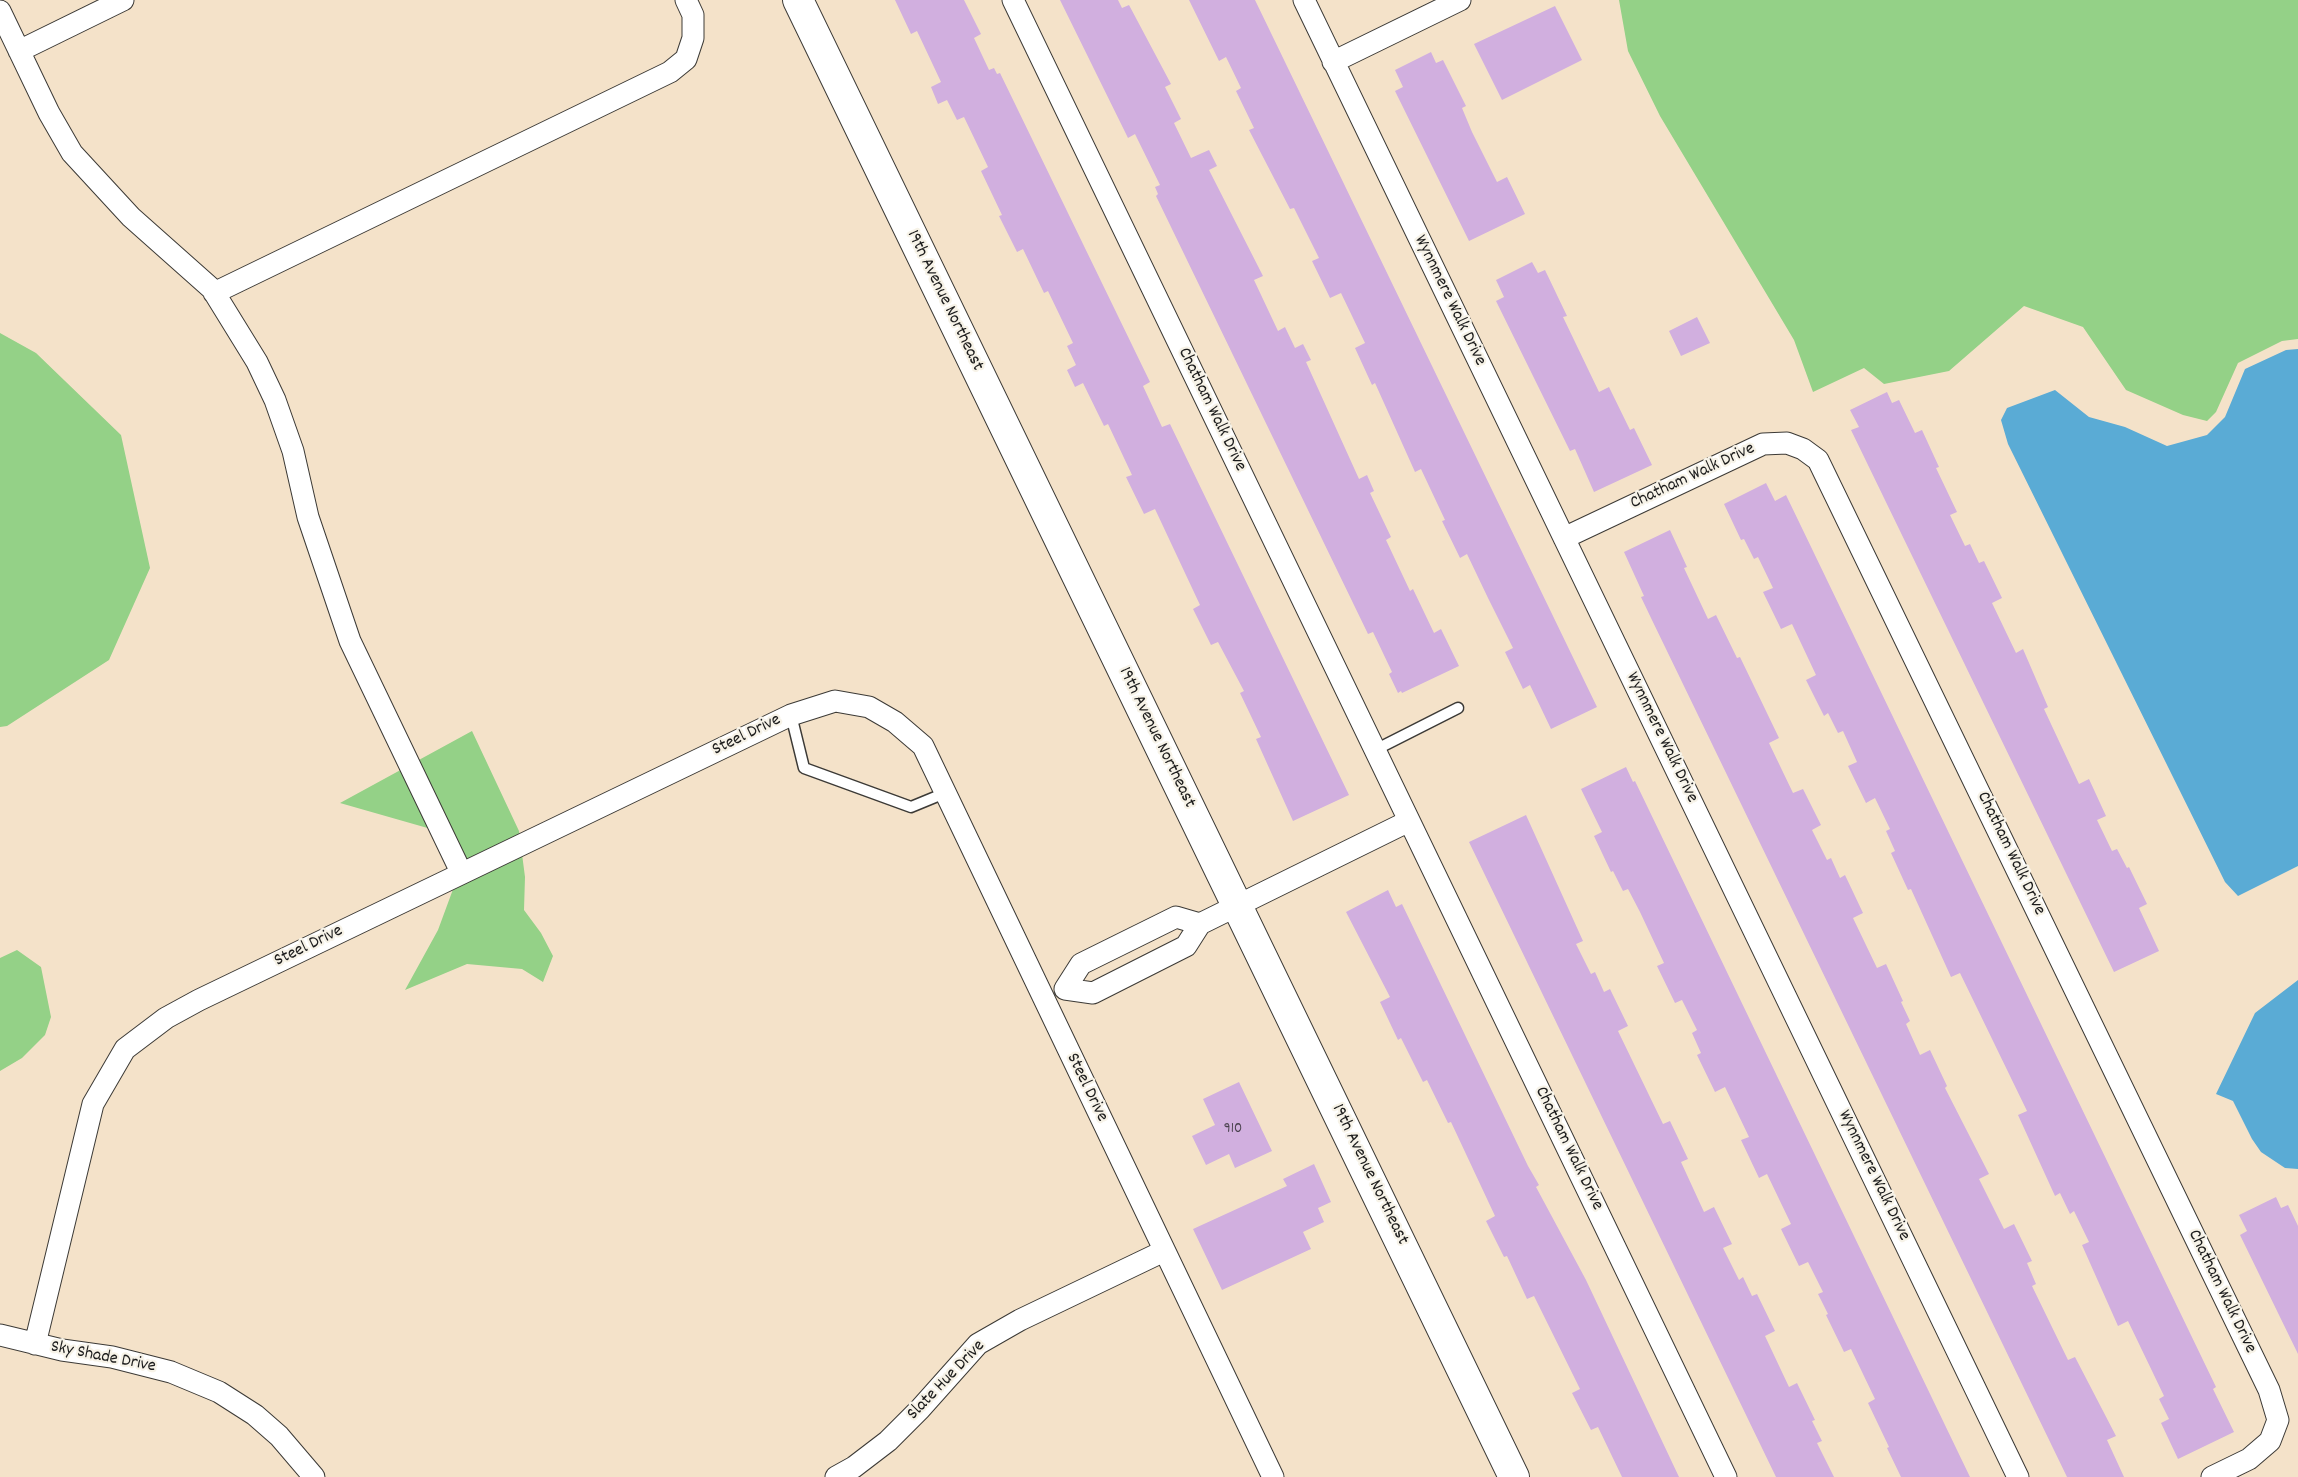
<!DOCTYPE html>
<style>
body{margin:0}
canvas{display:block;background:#f4e2c9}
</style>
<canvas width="2298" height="1477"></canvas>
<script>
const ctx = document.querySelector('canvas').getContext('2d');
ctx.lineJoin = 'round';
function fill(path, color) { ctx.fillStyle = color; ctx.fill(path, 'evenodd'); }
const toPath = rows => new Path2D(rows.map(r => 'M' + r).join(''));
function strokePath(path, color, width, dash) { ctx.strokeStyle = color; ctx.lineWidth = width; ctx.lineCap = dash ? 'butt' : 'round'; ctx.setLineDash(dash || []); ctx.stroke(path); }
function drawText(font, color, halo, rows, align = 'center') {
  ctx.font = font + ' Dekko,sans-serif'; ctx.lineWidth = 4.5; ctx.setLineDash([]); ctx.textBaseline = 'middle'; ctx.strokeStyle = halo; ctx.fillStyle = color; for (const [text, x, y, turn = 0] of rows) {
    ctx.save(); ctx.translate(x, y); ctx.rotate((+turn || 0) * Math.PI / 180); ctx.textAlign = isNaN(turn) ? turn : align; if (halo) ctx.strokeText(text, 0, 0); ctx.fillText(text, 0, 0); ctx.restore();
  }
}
fill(toPath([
 [1619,0,2298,0,2298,339,2282,341,2238,363,2216,412,2207,421,2183,415,2126,390,2083,327,2024,306,1949,371,1884,384,1864,368,1813,392,1794,340,1660,116,1628,51],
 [0,333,36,353,121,435,150,568,109,660,7,726,0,727],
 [472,731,519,831,525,877,524,910,541,933,553,956,543,982,522,969,467,964,405,990,438,930,459,873,438,831,340,803],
 [17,950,41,967,51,1017,45,1035,22,1058,0,1071,0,958]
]), '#94d187');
fill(toPath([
 [2298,349,2298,866,2238,896,2225,882,2008,444,2001,420,2007,408,2055,390,2089,417,2125,427,2167,446,2207,435,2225,417,2245,369,2286,350],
 [2298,980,2298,1169,2285,1168,2261,1152,2252,1139,2233,1101,2216,1094,2255,1013]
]), '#5aabd5');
fill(toPath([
 [895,0,964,0,981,34,974,38,989,70,994,68,997,74,1000,73,1150,382,1143,386,1162,427,1170,424,1349,795,1293,821,1256,739,1261,737,1240,693,1244,691,1218,642,1211,645,1193,609,1200,605,1155,509,1144,514,1126,477,1132,475,1108,424,1104,426,1083,383,1075,387,1067,370,1076,365,1067,346,1073,343,1048,291,1044,293,1023,249,1017,252,999,216,1002,215,981,171,988,167,964,117,957,120,947,100,938,104,931,87,941,82,917,31,911,34],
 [1060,0,1118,0,1122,8,1129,5,1171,84,1165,87,1181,119,1174,123,1191,158,1209,150,1217,166,1209,170,1263,276,1254,280,1278,331,1285,327,1295,348,1303,344,1311,360,1306,362,1359,479,1367,475,1374,491,1370,493,1391,537,1386,540,1410,591,1413,589,1434,633,1441,629,1459,666,1402,693,1401,691,1398,693,1389,674,1392,672,1373,632,1368,634,1156,196,1158,194,1155,187,1160,185,1135,134,1128,138],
 [1189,0,1255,0,1597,707,1551,729,1530,685,1523,689,1505,652,1513,648,1488,598,1467,554,1460,558,1442,521,1445,520,1421,469,1415,472,1375,383,1372,385,1355,348,1365,343,1341,293,1330,298,1312,261,1319,258,1294,208,1290,209,1249,130,1254,128,1236,91,1241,88,1226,57,1219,61],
 [1555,6,1582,60,1502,100,1474,44],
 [1431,52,1436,63,1443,60,1466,106,1462,108,1472,132,1497,182,1507,177,1525,214,1469,241,1395,91,1403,87,1395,70],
 [1532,262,1538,273,1545,270,1567,316,1563,317,1599,392,1609,387,1630,430,1634,428,1652,465,1594,492,1575,449,1570,451,1496,301,1504,297,1496,280],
 [1697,317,1710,343,1681,356,1669,331],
 [1887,392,1892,403,1899,400,1915,433,1922,430,1939,467,1936,468,1957,512,1950,515,1965,546,1970,544,1979,563,1984,561,2002,598,1992,603,2016,653,2023,649,2048,707,2044,709,2079,784,2089,779,2106,816,2097,820,2112,851,2117,849,2127,868,2129,867,2147,904,2139,908,2159,951,2114,972,1851,430,1859,427,1850,410],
 [1766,483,1775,501,1786,495,2216,1387,2213,1389,2234,1432,2178,1459,2161,1423,2169,1419,2159,1399,2164,1396,2153,1373,2128,1321,2118,1326,2082,1245,2089,1242,2074,1211,2070,1214,2060,1193,2055,1196,2018,1115,2027,1111,1960,973,1951,977,1911,889,1908,890,1891,853,1895,851,1886,831,1890,829,1875,798,1866,803,1848,766,1857,762,1843,731,1838,733,1828,713,1824,716,1806,680,1816,675,1792,624,1781,629,1763,592,1773,588,1758,557,1754,559,1744,539,1741,540,1724,504],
 [1670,530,1687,567,1684,568,1708,619,1716,615,1737,658,1740,657,1779,738,1769,743,1793,793,1803,789,1821,825,1812,830,1827,860,1831,858,1840,878,1845,875,1863,913,1853,918,1877,968,1886,964,1903,1001,1901,1002,1910,1021,1906,1024,1920,1055,1930,1050,1947,1086,1945,1088,1989,1174,1979,1179,2004,1229,2014,1224,2032,1261,2027,1263,2036,1284,2032,1286,2068,1360,2075,1357,2116,1436,2107,1440,2124,1477,2067,1477,1651,618,1641,597,1644,596,1624,552],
 [1626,767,1633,782,1635,781,1970,1477,1901,1477,1887,1448,1889,1447,1868,1403,1875,1399,1851,1349,1844,1352,1826,1315,1828,1314,1818,1294,1823,1292,1808,1262,1799,1266,1781,1229,1791,1224,1767,1174,1759,1178,1741,1140,1749,1137,1725,1087,1715,1092,1697,1055,1701,1053,1692,1033,1697,1030,1682,1000,1675,1003,1657,966,1664,963,1640,912,1628,889,1623,891,1613,871,1611,872,1594,836,1602,832,1581,789],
 [1526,815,1583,941,1576,944,1591,974,1595,972,1604,992,1610,989,1628,1026,1618,1031,1663,1124,1670,1121,1688,1159,1681,1162,1704,1212,1714,1207,1732,1244,1723,1248,1739,1280,1743,1277,1752,1296,1757,1294,1775,1331,1765,1336,1789,1387,1797,1383,1815,1420,1812,1421,1822,1441,1817,1443,1834,1477,1776,1477,1469,842],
 [1388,890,1396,907,1402,904,1528,1166,1539,1185,1536,1187,1586,1280,1679,1477,1622,1477,1598,1427,1591,1430,1572,1393,1580,1389,1534,1296,1527,1299,1507,1256,1504,1257,1486,1221,1495,1216,1451,1122,1448,1123,1427,1080,1423,1082,1401,1038,1398,1040,1380,1002,1390,997,1346,912],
 [1239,1082,1272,1151,1235,1168,1229,1154,1206,1165,1192,1136,1215,1125,1203,1099],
 [1314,1164,1331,1202,1318,1208,1324,1222,1303,1232,1311,1249,1222,1290,1193,1229,1287,1186,1283,1179],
 [2276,1197,2281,1208,2288,1205,2298,1226,2298,1354,2240,1235,2247,1231,2239,1215]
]), '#d1afdf');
const lane = toPath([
 [791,715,804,768,911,807,945,793],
 [1375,750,1458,708]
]);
const street = toPath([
 [1013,0,1726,1477],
 [1304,0,2018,1477],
 [0,11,49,113,72,153,131,217,212,289,257,362,275,400,293,451,308,517,350,641,461,872],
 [19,51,123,0],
 [1333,62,1460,0],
 [214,293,670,72,686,59,693,38,693,15,686,0],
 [1564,538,1763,444,1787,443,1803,449,1818,460,2269,1390,2278,1420,2270,1441,2249,1459,2212,1477],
 [1200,924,1176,917,1081,964,1065,989,1093,993,1186,946,1200,924,1409,821],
 [0,1335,62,1350,112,1357,171,1372,219,1392,255,1415,279,1436,314,1477],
 [35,1344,93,1104,125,1049,166,1018,199,1000,791,715,835,701,869,707,895,722,923,746,1273,1477],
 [836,1477,854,1467,888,1441,920,1409,978,1344,1020,1320,1164,1251]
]);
const secondary = toPath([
 [798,0,1514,1477]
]);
strokePath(lane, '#3c3a36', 13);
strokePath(street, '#3c3a36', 23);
strokePath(secondary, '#3c3a36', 32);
strokePath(lane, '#fff', 10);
strokePath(street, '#fff', 21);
strokePath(secondary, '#fff', 30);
drawText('15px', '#49414d', null, [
 ["910",1233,1130]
]);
drawText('18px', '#1c1c1c', '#f7f3e8', [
 ["19th Avenue Northeast",944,301,64],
 ["Wynnmere Walk Drive",1449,301,64],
 ["Chatham Walk Drive",1211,410,64],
 ["Chatham Walk Drive",1693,477,-25],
 ["Steel Drive",747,736,-26],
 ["19th Avenue Northeast",1156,738,64],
 ["Wynnmere Walk Drive",1661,738,64],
 ["Chatham Walk Drive",2010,854,64],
 ["Steel Drive",309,947,-26],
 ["Steel Drive",1086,1088,64],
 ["Chatham Walk Drive",1568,1149,64],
 ["19th Avenue Northeast",1369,1175,64],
 ["Wynnmere Walk Drive",1873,1176,64],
 ["Chatham Walk Drive",2221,1292,64],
 ["Sky Shade Drive",103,1358,11],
 ["Slate Hue Drive",947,1381,-46]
]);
</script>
